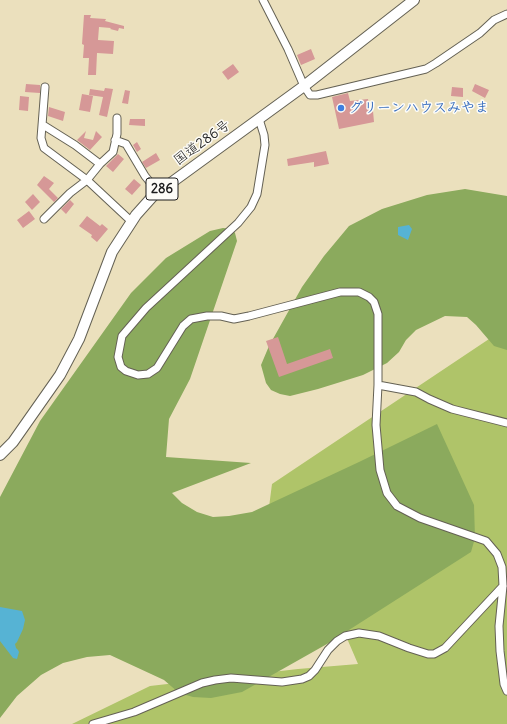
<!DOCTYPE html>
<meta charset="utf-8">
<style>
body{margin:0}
canvas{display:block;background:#ebe0bd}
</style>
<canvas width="507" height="724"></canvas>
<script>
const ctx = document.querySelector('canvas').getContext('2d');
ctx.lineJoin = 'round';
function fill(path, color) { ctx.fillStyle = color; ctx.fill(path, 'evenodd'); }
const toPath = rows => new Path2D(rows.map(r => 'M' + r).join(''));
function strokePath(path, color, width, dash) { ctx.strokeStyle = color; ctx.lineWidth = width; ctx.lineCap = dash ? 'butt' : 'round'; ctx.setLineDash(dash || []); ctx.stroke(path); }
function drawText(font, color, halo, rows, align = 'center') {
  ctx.font = font + ' Delius,"Klee One",sans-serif'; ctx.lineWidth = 3; ctx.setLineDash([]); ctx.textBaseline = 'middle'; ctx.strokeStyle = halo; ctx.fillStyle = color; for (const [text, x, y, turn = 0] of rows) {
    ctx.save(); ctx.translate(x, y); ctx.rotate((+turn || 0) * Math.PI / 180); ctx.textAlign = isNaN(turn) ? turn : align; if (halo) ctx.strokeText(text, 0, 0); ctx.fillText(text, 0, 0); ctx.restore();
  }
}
fill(toPath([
 [507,327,507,724,72,724,150,686,298,669,358,664,324,585,265,538,272,484]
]), '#afc469');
fill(toPath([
 [465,189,507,196,507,350,494,346,476,325,467,317,445,316,416,330,406,340,399,352,387,363,363,375,318,389,290,396,280,394,271,390,266,383,261,365,269,346,302,287,324,256,349,226,382,209,427,195],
 [223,228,232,229,235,233,237,241,190,379,169,419,166,457,251,463,172,493,182,503,197,512,213,517,229,516,252,512,359,462,437,424,474,505,475,538,471,552,327,644,242,692,211,698,193,697,179,693,164,680,110,655,87,657,63,663,41,675,17,696,0,718,0,497,40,421,131,293,166,258,210,231]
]), '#8baa5d');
fill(toPath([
 [409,225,412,229,408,240,398,235,398,227],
 [0,607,22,611,25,620,23,629,17,642,15,644,16,648,18,650,19,652,17,659,13,658,0,641]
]), '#56b3d4');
fill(toPath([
 [84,15,91,15,90,18,106,19,105,21,124,26,124,29,119,28,118,31,110,29,111,28,99,27,98,40,114,41,113,54,97,53,96,75,88,75,89,58,83,58,84,45,82,44],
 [311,49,315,59,301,65,297,55],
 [233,64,239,72,228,80,222,72],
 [26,84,40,85,40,93,25,92],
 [475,84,489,90,485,98,472,91],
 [452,87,463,88,463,97,451,96],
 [105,88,113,89,107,117,99,115,103,97,89,95,90,89,104,91],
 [125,90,130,91,128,104,122,103],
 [348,93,350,101,368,99,370,112,373,111,374,122,339,129,332,97],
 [82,94,93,96,90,112,79,110],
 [20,96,29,97,28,111,19,110],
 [49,107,65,112,63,121,48,116],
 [130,119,145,119,145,126,129,125],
 [86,131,84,138,93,140,96,131,102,137,90,150,77,140],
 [137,142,141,149,137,152,133,145],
 [326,151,329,164,314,167,314,162,288,166,287,159],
 [156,153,160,160,146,168,142,162],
 [118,154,124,159,113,172,106,166],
 [44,176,54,183,49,189,58,198,54,202,37,185],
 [134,179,141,185,132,195,125,189],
 [33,194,40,202,32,210,25,202],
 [70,200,74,204,66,214,61,209],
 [29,211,35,219,23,228,17,220],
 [87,216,100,226,102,224,108,229,97,242,91,237,92,235,79,226],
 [278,337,287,364,330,349,333,358,279,377,266,341]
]), '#d69897');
const minor = toPath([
 [263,0,288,49,304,86,310,95,317,95,426,69,436,63,480,33,494,20,507,14],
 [45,87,41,138,44,148,87,180,132,222],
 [259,119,264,135,265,145,257,194,251,207,238,223,146,308,122,336,118,357,121,367,126,371,138,375,148,374,157,368,183,326,191,319,207,316,221,316,234,319,249,316,340,292,359,292,369,297,374,302,378,314,378,385,376,425,380,470,387,493,397,506,420,518,486,541,497,554,502,567,503,586,499,626,500,651,504,684,507,691],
 [43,125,75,145,100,164],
 [115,140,126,144,145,176,158,192],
 [44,219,70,193,87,180,100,164,113,152,117,134,117,118],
 [378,385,416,392,429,399,452,409,507,423],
 [93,724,134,712,202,683,215,680,231,678,282,682,302,679,309,676,315,670,328,650,337,641,345,636,359,633,379,636,409,648,428,654,434,654,445,648,503,586]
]);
const highway = toPath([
 [0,455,13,442,60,375,79,339,112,252,136,215,153,196,304,86,414,0]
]);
strokePath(minor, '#646154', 9);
strokePath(highway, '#646154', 12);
strokePath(minor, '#fff', 7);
strokePath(highway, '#fff', 10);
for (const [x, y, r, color] of [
 [341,108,4,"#3f7fe0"]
]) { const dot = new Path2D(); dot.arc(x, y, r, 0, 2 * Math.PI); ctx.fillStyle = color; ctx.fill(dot); strokePath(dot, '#fdfcf7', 1.5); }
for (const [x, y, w] of [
 [162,189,32]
]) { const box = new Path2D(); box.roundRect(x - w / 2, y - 11, w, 22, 3); ctx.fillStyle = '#fdfcf7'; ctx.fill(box); strokePath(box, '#1c1c1c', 1); }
drawText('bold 13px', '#1c1c1c', null, [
 ["286",162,189]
]);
drawText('bold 14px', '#366cbe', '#fdfcf7', [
 ["グリーンハウスみやま",349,108]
], 'left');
drawText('14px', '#1c1c1c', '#fdfcf7', [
 ["国道286号",202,143,-36]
]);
</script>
